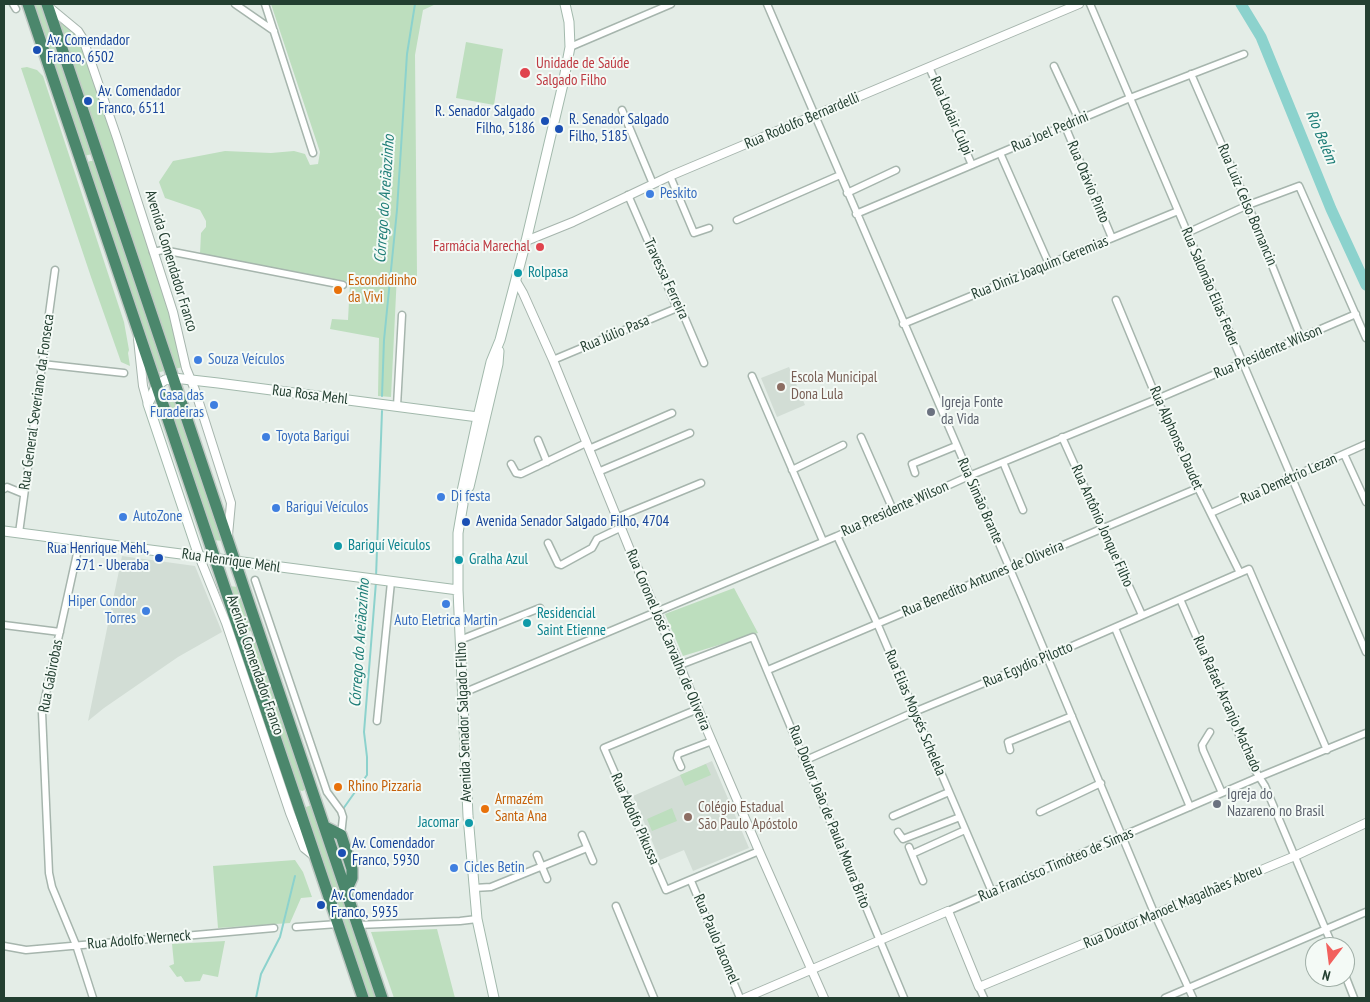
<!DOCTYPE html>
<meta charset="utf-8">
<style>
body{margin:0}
#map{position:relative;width:1370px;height:1002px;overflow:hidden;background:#e4ede7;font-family:"PT Sans Narrow",sans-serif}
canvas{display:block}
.frame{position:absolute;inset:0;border:5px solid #233f31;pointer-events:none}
.north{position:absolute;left:1305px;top:937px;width:50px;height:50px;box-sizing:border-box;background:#f4faf6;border:1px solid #a0afa7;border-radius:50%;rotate:195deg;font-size:14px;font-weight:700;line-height:20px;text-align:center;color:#233f31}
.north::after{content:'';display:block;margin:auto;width:18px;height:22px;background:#f2605d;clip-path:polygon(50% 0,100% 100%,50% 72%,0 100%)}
</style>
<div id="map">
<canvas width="1370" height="1002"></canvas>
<div class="frame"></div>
<div class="north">N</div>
</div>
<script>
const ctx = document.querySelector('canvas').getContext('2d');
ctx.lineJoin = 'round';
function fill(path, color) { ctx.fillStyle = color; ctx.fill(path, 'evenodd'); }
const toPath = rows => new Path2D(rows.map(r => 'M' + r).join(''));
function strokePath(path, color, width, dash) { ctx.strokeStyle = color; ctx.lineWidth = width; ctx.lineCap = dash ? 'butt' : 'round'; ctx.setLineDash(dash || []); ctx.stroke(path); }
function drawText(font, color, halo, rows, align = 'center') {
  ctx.font = font + ' "PT Sans Narrow",sans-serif'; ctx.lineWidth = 4; ctx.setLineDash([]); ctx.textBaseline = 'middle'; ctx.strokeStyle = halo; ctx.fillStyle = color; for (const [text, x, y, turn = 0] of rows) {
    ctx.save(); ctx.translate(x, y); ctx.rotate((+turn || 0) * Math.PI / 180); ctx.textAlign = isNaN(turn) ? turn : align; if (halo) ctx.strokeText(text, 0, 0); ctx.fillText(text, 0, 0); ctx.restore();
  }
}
fill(toPath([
 [789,367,805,405,777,417,761,378],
 [122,556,195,566,222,632,178,657,104,708,88,721],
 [712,761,749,848,693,871,684,850,660,860,633,796]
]), '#d2ddd5');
fill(toPath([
 [31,4,43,4,92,154,84,156],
 [271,4,436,4,423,10,415,55,417,276,397,274,391,397,378,396,379,338,330,329,332,319,348,320,350,282,200,254,201,233,206,227,206,221,200,210,165,198,159,182,173,161,225,151,271,153,294,151,305,154,310,165,318,164,320,152],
 [59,22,78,34,83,48,167,302,183,367,175,369,154,303],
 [466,42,503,49,494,105,456,98],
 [27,67,37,70,43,76,124,322,129,350,128,353,130,366,121,362,91,277,21,68],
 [90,161,93,161,167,370,157,373,87,163],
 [176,399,223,541,213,540,165,401],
 [228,586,239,587,253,632,250,631,245,635],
 [734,588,758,633,683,656,665,614],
 [254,643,257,643,306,788,303,791,297,790,250,646],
 [706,764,711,775,685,786,680,775],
 [302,805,306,807,312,805,379,998,368,998],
 [672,808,677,821,652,831,647,819],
 [295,860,303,872,312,897,301,898,290,923,218,928,213,866],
 [437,929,455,998,394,998,371,932],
 [225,941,218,977,203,974,200,981,185,982,181,976,177,977,169,966,174,964,172,944]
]), '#bddebe');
strokePath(toPath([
 [382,396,384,340,397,210,407,54,415,4],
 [376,577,382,411],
 [343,809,367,775,367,757,364,732,376,582],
 [256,998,261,974,280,937,295,876]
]), '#8cd2cd', 2);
strokePath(toPath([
 [1241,4,1261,37,1331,209,1366,285]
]), '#8cd2cd', 11);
const minor = toPath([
 [13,4,16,9],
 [235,4,274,31],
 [265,4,313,153],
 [767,4,1022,597,1155,915,1193,998],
 [1090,4,1366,652],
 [570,47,671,4],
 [1054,66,1079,120],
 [929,67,972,165],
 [1191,74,1248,205,1301,338],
 [622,110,653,184],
 [1065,126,1112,238],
 [1000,153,1049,264],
 [670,176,694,233,709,228],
 [847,193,896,170],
 [628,195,677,308,684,316,704,363],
 [856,214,1130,98,1244,54],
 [737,220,840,175],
 [1187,233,1248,205,1299,186,1366,338],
 [153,252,163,250,343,285],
 [1116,300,1157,399,1198,488,1240,573],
 [903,324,1178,211],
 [553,360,677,308],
 [42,364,124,373],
 [752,376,823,541],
 [397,406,402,315],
 [861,437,893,510],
 [1062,437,1142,615],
 [538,440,547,462],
 [589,449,672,413],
 [1344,454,1366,502],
 [1003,462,1023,510],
 [511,464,516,473,521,474,586,443],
 [792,470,843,445],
 [598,472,690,433],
 [915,473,912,464,956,446],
 [4,489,7,487,24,494],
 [1211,513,1366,444],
 [616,518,701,483],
 [19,533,55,270],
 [837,536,877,623,992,892],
 [80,540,42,712,49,873,52,887,76,945,93,998],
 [548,543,558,564,561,565,592,548,597,539,620,528],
 [255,580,327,792,341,811,343,817,341,835],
 [1180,599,1253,767,1265,786,1333,947],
 [4,625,60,632],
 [1115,628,1190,807],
 [460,640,540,608],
 [680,665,753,637,904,998],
 [768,670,1198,488],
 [463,693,837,536,969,476,1157,399,1356,314],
 [698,709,604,748,666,890,759,851],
 [377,721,391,582],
 [1210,732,1202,745,1203,750,1222,793],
 [1010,750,1008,742,1072,716],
 [806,760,914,712,1047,657,1249,569,1327,750],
 [681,767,677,758,678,754,712,741],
 [1040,812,1101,783],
 [893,816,949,792],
 [898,832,903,839,960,817],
 [582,835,593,861],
 [909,847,923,881],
 [912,854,965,830],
 [537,855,547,879],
 [691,881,740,998],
 [474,888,491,887,587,848],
 [616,906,654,998],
 [948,911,1259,777,1366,733],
 [357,925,460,921,477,919],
 [296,927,338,924],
 [4,946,26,950,274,928],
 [1345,975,1354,998],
 [979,987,984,998],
 [1165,998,1366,912]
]);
const tertiary = toPath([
 [49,7,78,31,83,39,117,138,173,312,186,368,195,390,231,503,228,535],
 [526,241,573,222,670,176,1079,4],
 [516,281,523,293,553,360,632,555,759,851,824,998],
 [138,339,143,386,148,404],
 [199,556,226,623,290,813,304,848,314,856],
 [745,998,948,911,979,987,1295,856,1366,823]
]);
const secondary = toPath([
 [469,487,498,364,499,351],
 [4,531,458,590],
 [199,556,148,404,156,386,165,380,174,378,218,383,478,417,484,422],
 [494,998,477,919,468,816,458,590,458,533,463,504,461,496,478,417,491,362,500,340,526,241,563,84,570,47,569,22,565,4]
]);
const trunk = toPath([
 [28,4,363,998],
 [47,4,382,998],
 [325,827,341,835,352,869,352,878,346,891]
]);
strokePath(minor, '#a6b5ad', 9);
strokePath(tertiary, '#a6b5ad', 10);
strokePath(secondary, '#a2b9ac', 11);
strokePath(trunk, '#c1c9c5', 14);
strokePath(minor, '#fff', 6);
strokePath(tertiary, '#fff', 8);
strokePath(secondary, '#fff', 9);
strokePath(trunk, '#4b876c', 11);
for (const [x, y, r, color] of [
 [37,50,5,"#1a4fb4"],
 [525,73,6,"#e0444e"],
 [88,101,5,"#1a4fb4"],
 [545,121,5,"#1a4fb4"],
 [559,129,5,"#1a4fb4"],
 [650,194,5,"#3f7fe0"],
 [540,247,5,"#e0444e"],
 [518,273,5,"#0f9aa8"],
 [338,290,5,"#e8710a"],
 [198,360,5,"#3f7fe0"],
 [781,387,5,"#8d6e63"],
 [214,405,5,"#3f7fe0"],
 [931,412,5,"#6b7280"],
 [266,437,5,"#3f7fe0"],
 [441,497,5,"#3f7fe0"],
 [276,508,5,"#3f7fe0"],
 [123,517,5,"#3f7fe0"],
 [466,522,5,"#1a4fb4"],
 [338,546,5,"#0f9aa8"],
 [159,558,5,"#1a4fb4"],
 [459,560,5,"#0f9aa8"],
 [446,604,5,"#3f7fe0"],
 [146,611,5,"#3f7fe0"],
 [527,623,5,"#0f9aa8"],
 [338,787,5,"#e8710a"],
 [1217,804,5,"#6b7280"],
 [485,809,5,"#e8710a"],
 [688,817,5,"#8d6e63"],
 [469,823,5,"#0f9aa8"],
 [342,853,5,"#1a4fb4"],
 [454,868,5,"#3f7fe0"],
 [321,905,5,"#1a4fb4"]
]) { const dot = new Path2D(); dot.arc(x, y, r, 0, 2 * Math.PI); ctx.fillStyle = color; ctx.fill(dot); strokePath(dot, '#f4faf6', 2); }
drawText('15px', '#164399', '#f4faf6', [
 ["Av. Comendador",47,41],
 ["Franco, 6502",47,58],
 ["Av. Comendador",98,92],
 ["Franco, 6511",98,109],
 ["R. Senador Salgado",535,112,"right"],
 ["Filho, 5186",535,129,"right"],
 ["R. Senador Salgado",569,120],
 ["Filho, 5185",569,137],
 ["Avenida Senador Salgado Filho, 4704",476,522],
 ["Rua Henrique Mehl,",149,549,"right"],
 ["271 - Uberaba",149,566,"right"],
 ["Av. Comendador",352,844],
 ["Franco, 5930",352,861],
 ["Av. Comendador",331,896],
 ["Franco, 5935",331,913]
], 'left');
drawText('15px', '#be3a42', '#f4faf6', [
 ["Unidade de Saúde",536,64],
 ["Salgado Filho",536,81],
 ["Farmácia Marechal",530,247,"right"]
], 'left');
drawText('15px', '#233f31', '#f4faf6', [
 ["Rua Lodair Culpi",951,116,66],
 ["Rua Rodolfo Bernardelli",802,121,-23],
 ["Rua Joel Pedrini",1050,132,-23],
 ["Rua Otávio Pinto",1088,182,67],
 ["Rua Luiz Celso Bornancin",1247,205,67],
 ["Avenida Comendador Franco",171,261,73],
 ["Rua Diniz Joaquim Geremias",1040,268,-22],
 ["Travessa Ferreira",666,279,65],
 ["Rua Salomão Elias Feder",1210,287,67],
 ["Rua Júlio Pasa",615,334,-23],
 ["Rua Presidente Wilson",1268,352,-23],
 ["Rua Rosa Mehl",310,395,7],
 ["Rua General Severiano da Fonseca",37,402,-82],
 ["Rua Alphonse Daudet",1176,438,66],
 ["Rua Demétrio Lezan",1289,479,-24],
 ["Rua Simão Brante",980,501,66],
 ["Rua Presidente Wilson",895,509,-24],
 ["Rua Antônio Jonque Filho",1102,526,66],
 ["Rua Henrique Mehl",231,561,8],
 ["Rua Benedito Antunes de Oliveira",983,579,-23],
 ["Rua Coronel José Carvalho de Oliveira",668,640,67],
 ["Avenida Comendador Franco",255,665,71],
 ["Rua Egydio Pilotto",1028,665,-23],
 ["Rua Gabirobas",51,676,-79],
 ["Rua Rafael Arcanjo Machado",1227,704,66],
 ["Rua Elias Moysés Schelela",915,713,67],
 ["Avenida Senador Salgado Filho",464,722,-92],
 ["Rua Doutor João de Paula Moura Brito",829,817,68],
 ["Rua Adolfo Pikussa",635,819,66],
 ["Rua Francisco Timóteo de Simas",1056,865,-23],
 ["Rua Doutor Manoel Magalhães Abreu",1173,907,-23],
 ["Rua Paulo Jacomel",716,939,67],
 ["Rua Adolfo Werneck",139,940,-5]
]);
drawText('15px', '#366cbe', '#f4faf6', [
 ["Peskito",660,194],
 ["Souza Veículos",208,360],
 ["Casa das",204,396,"right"],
 ["Furadeiras",204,413,"right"],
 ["Toyota Barigui",276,437],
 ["Di festa",451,497],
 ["Barigui Veículos",286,508],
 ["AutoZone",133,517],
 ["Hiper Condor",136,602,"right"],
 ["Torres",136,619,"right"],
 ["Auto Eletrica Martin",446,621,"center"],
 ["Cicles Betin",464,868]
], 'left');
drawText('15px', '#0d838f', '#f4faf6', [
 ["Rolpasa",528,273],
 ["Bariguí Veiculos",348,546],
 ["Gralha Azul",469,560],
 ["Residencial",537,614],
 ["Saint Etienne",537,631],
 ["Jacomar",459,823,"right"]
], 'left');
drawText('15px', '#c56008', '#f4faf6', [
 ["Escondidinho",348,281],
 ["da Vivi",348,298],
 ["Rhino Pizzaria",348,787],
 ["Armazém",495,800],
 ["Santa Ana",495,817]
], 'left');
drawText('15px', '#785e54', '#f4faf6', [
 ["Escola Municipal",791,378],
 ["Dona Lula",791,395],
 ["Colégio Estadual",698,808],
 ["São Paulo Apóstolo",698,825]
], 'left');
drawText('15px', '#5b616d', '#f4faf6', [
 ["Igreja Fonte",941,403],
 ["da Vida",941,420],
 ["Igreja do",1227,795],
 ["Nazareno no Brasil",1227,812]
], 'left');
drawText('italic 16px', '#1c7c76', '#f4faf6', [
 ["Rio Belém",1321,137,67],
 ["Córrego do Areiãozinho",385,199,-86],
 ["Córrego do Areiãozinho",360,643,-86]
]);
</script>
